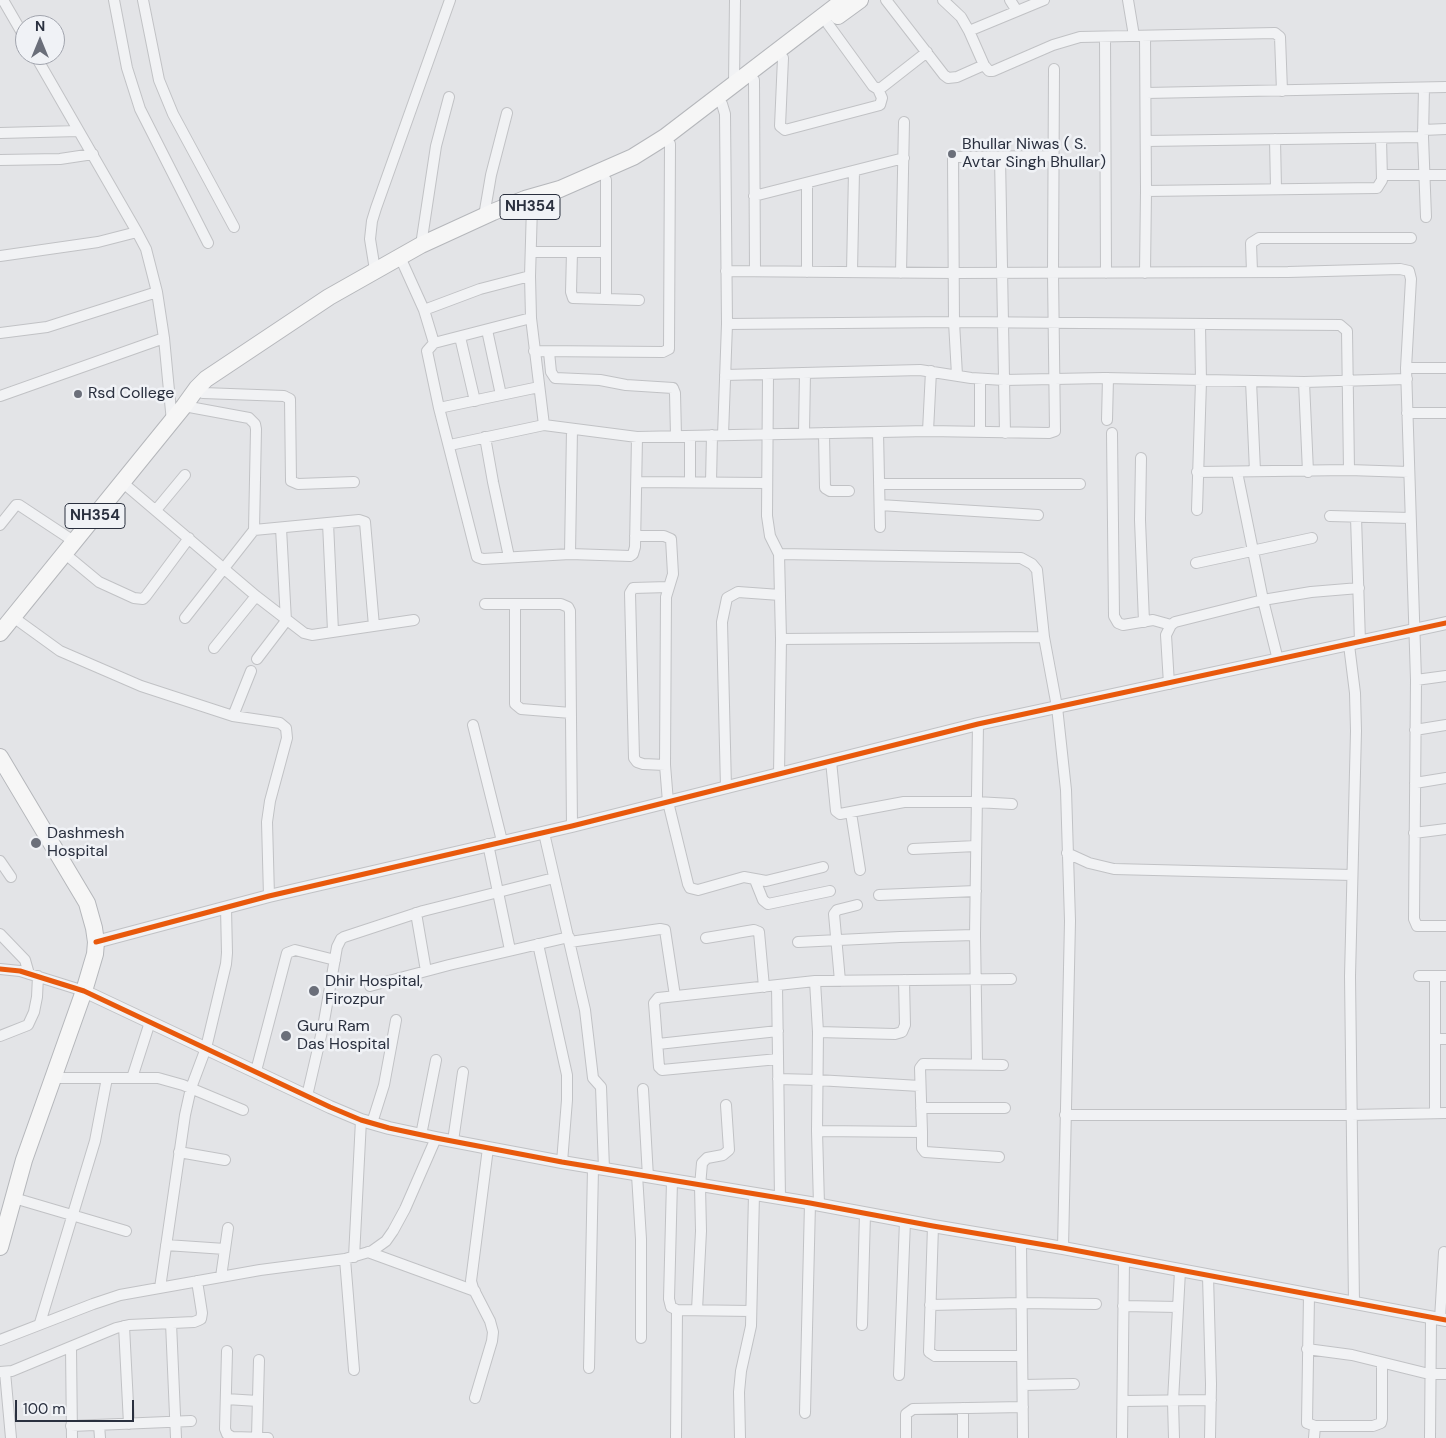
<!DOCTYPE html>
<style>
body{margin:0}
#map{position:relative;width:1446px;height:1438px;overflow:hidden;background:#e3e4e7;font-family:"DM Sans",sans-serif}
canvas{display:block}
.north{position:absolute;left:15px;top:15px;width:50px;height:50px;box-sizing:border-box;background:#f0f2f6;border:1px solid #a1a4ad;border-radius:50%;rotate:0deg;font-size:14px;font-weight:700;line-height:20px;text-align:center;color:#2a303f}
.north::after{content:'';display:block;margin:auto;width:18px;height:22px;background:#6b6f7a;clip-path:polygon(50% 0,100% 100%,50% 72%,0 100%)}
.scale{position:absolute;left:15px;top:1400px;width:119px;height:22px;box-sizing:border-box;border:2px solid #2a303f;border-top:0;padding-left:6px;font-size:15px;line-height:18px;white-space:nowrap;color:#2a303f;-webkit-text-stroke:4px #f0f2f6;paint-order:stroke}
</style>
<div id="map">
<canvas width="1446" height="1438"></canvas>
<div class="north">N</div>
<div class="scale">100 m</div>
</div>
<script>
const ctx = document.querySelector('canvas').getContext('2d');
ctx.lineJoin = 'round';
const toPath = rows => new Path2D(rows.map(r => 'M' + r).join(''));
function strokePath(path, color, width, dash) { ctx.strokeStyle = color; ctx.lineWidth = width; ctx.lineCap = dash ? 'butt' : 'round'; ctx.setLineDash(dash || []); ctx.stroke(path); }
function drawText(font, color, halo, rows, align = 'center') {
  ctx.font = font + ' "DM Sans",sans-serif'; ctx.lineWidth = 5; ctx.setLineDash([]); ctx.textBaseline = 'middle'; ctx.strokeStyle = halo; ctx.fillStyle = color; for (const [text, x, y, turn = 0] of rows) {
    ctx.save(); ctx.translate(x, y); ctx.rotate((+turn || 0) * Math.PI / 180); ctx.textAlign = isNaN(turn) ? turn : align; if (halo) ctx.strokeText(text, 0, 0); ctx.fillText(text, 0, 0); ctx.restore();
  }
}
const minor = toPath([
 [3,0,25,38],
 [114,0,127,68,140,109,208,243],
 [143,0,159,80,173,114,234,227],
 [886,0,944,75,948,78,957,77,984,65],
 [943,0,961,17,969,31,984,65,989,71,993,71,1053,45,1080,37,1275,33,1280,37,1282,91],
 [1010,0,1017,11],
 [1128,0,1134,36],
 [828,24,873,86,878,89,881,88,927,52],
 [969,31,1044,0],
 [1105,37,1106,273],
 [35,55,137,232,146,249,157,292,164,338,172,422],
 [783,58,780,126,785,130,880,105,882,98,878,89],
 [754,80,755,271],
 [734,83,735,0],
 [1424,88,1423,137,1426,217],
 [1146,93,1446,87],
 [715,98,722,104,725,114,727,324,723,435],
 [1423,130,1446,129],
 [0,133,79,131],
 [1275,139,1276,189],
 [1146,141,1423,137],
 [1000,157,1005,433],
 [0,160,60,159,93,154],
 [1382,175,1446,175],
 [807,183,807,272],
 [1146,191,1377,188,1382,180,1381,138],
 [754,196,904,158],
 [532,206,530,276,531,318,544,425],
 [484,216,491,175,507,113],
 [421,245,436,146,449,97],
 [531,252,606,252],
 [572,252,571,292,573,298,639,300],
 [0,256,98,242,137,232],
 [400,257,424,310,434,343],
 [375,270,370,239,372,221,376,208,450,0],
 [726,271,954,273,1288,272,1400,269,1409,271,1411,279,1406,368,1416,680,1414,919,1417,926,1446,926],
 [852,272,854,171],
 [1252,272,1251,243,1259,238,1411,238],
 [901,273,904,122],
 [1145,273,1146,191,1145,36],
 [606,299,606,180],
 [424,310,480,289,530,276],
 [531,318,434,343,427,351,439,408,477,557,483,559,570,554,630,556,633,554,635,547,637,437],
 [727,324,954,322,1340,325,1347,331,1349,470],
 [487,330,501,395],
 [0,333,47,327,157,292],
 [460,337,475,401],
 [534,351,663,352,669,349,670,144],
 [549,352,551,372,555,378,600,380,626,385,673,388,675,393,676,436],
 [1406,368,1446,368],
 [768,374,767,516,770,536,779,554,781,639,779,774],
 [725,375,920,370,971,378,1004,380,1104,378,1304,382,1407,379],
 [957,375,954,322,953,157,1054,156],
 [1251,381,1255,471],
 [1304,382,1308,472],
 [203,393,284,396,290,399,291,481,298,484,354,482],
 [0,396,164,338],
 [184,406,249,418,255,424,256,429,254,530,185,618],
 [439,408,539,387],
 [1407,413,1446,413],
 [1107,420,1108,378],
 [928,431,931,371],
 [878,432,880,527],
 [980,432,980,379],
 [804,433,805,373],
 [824,433,825,488,830,491,849,491],
 [1112,433,1114,616,1118,623,1123,625,1153,620,1171,625],
 [690,436,690,482],
 [485,437,493,482,509,557],
 [450,445,544,425,637,437,928,431,1049,433,1055,431,1053,273,1054,69],
 [1141,458,1140,520,1144,622],
 [1197,472,1349,470,1409,472],
 [1237,472,1263,600,1278,660],
 [122,482,256,596,304,633,312,635,414,620],
 [637,482,767,483],
 [711,482,712,435],
 [879,484,1080,484],
 [880,505,1038,515],
 [156,510,185,475],
 [1197,510,1201,381,1200,325],
 [1330,516,1410,518],
 [1356,517,1360,642],
 [328,523,333,631],
 [0,525,16,505,19,505,75,542],
 [254,530,359,520,365,522,374,626],
 [635,536,664,536,671,539,673,574,666,597,665,765,668,802,688,884,690,888,698,890,744,877,766,881,823,867],
 [64,553,99,582,134,598,143,599,146,596,189,538],
 [570,554,572,429],
 [779,554,1021,558,1032,564,1037,570,1044,637,1057,707,1066,790,1070,921,1063,1248],
 [1196,563,1312,538],
 [485,604,561,604,568,607,570,611,572,826],
 [515,604,515,704,521,709,571,713],
 [13,617,60,651,141,686,233,716,280,723,286,728,287,738,270,801,267,822,269,896],
 [781,639,1044,637],
 [1349,645,1355,693,1356,731,1350,976,1354,1303],
 [214,648,256,596],
 [257,659,286,621,281,528],
 [1416,680,1446,676],
 [1169,684,1166,635,1171,625,1175,622,1263,600,1311,592,1359,588],
 [233,716,251,671],
 [473,725,502,841],
 [1415,730,1446,725],
 [831,761,836,811,840,814,904,802,976,802,1012,804],
 [665,765,643,764,637,762,634,758,630,593,633,588,668,587],
 [1415,783,1446,778],
 [726,788,722,622,727,598,738,592,780,595],
 [851,813,860,870],
 [544,833,585,1010,593,1078,601,1087,604,1169],
 [1414,833,1446,829],
 [488,844,510,950],
 [913,849,976,846],
 [1067,853,1089,863,1114,869,1352,875],
 [0,861,11,877],
 [755,880,763,900,768,904,830,891],
 [879,895,976,891],
 [416,913,426,971],
 [0,934,25,960,29,974],
 [706,938,754,930,759,932,764,987],
 [570,942,660,929,665,930,675,996],
 [798,942,900,937,975,935],
 [538,944,567,1075,567,1100,562,1162],
 [0,969,20,971,84,991],
 [1419,976,1446,976],
 [1435,976,1435,1113],
 [815,981,818,1032,817,1131,819,1205],
 [840,981,834,914,837,910,857,905],
 [370,986,449,965,569,937],
 [777,986,780,1198],
 [818,1032,895,1034,902,1032,905,1025,904,980],
 [0,1036,28,1025,34,1012,37,997,38,976],
 [1436,1039,1446,1039],
 [658,1044,778,1031],
 [778,1059,662,1070,659,1067,654,1003,658,998,815,981,1011,979],
 [977,1064,975,935,978,724],
 [256,1071,287,953,295,950,335,960],
 [52,1078,158,1078,183,1085,243,1110],
 [132,1078,150,1022],
 [778,1079,817,1080,920,1086],
 [643,1089,648,1177],
 [307,1096,323,1027,337,947,341,939,344,937,423,911,554,878],
 [921,1108,1005,1108],
 [1065,1115,1351,1115,1446,1113],
 [372,1123,384,1085,396,1020],
 [817,1131,922,1132,922,1148,925,1152,999,1157],
 [922,1132,920,1068,923,1064,1003,1065],
 [421,1135,436,1060],
 [453,1141,463,1072],
 [179,1152,225,1160],
 [637,1175,641,1239,641,1338],
 [672,1181,669,1299,671,1307,677,1310,751,1311],
 [14,1198,126,1231],
 [933,1226,929,1352,935,1356,1022,1356],
 [1021,1242,1023,1438],
 [166,1245,225,1249],
 [368,1252,475,1291],
 [354,1257,361,1120],
 [345,1259,354,1370],
 [1208,1276,1211,1384,1210,1438],
 [221,1277,228,1228],
 [160,1288,185,1115,191,1088,206,1048,226,964,227,953,226,908],
 [1309,1295,1307,1423,1315,1426,1373,1426,1381,1423,1382,1419,1382,1363],
 [930,1305,1021,1303,1096,1304],
 [1123,1306,1178,1307],
 [697,1310,701,1231,700,1186,702,1163,707,1158,723,1155,729,1150,726,1105],
 [1440,1319,1444,1252],
 [40,1323,95,1141,107,1078],
 [171,1323,176,1438],
 [862,1325,865,1214],
 [124,1326,129,1424],
 [0,1340,93,1304,120,1295,260,1270,345,1259,372,1251,386,1241,393,1231,405,1209,436,1138],
 [71,1347,72,1438],
 [1307,1349,1352,1355,1429,1374,1446,1374],
 [227,1351,225,1429,227,1434,232,1437,268,1438],
 [589,1368,593,1168],
 [0,1372,12,1371,116,1328,129,1325,194,1322,199,1320,201,1319,202,1313,197,1281],
 [5,1372,11,1438],
 [899,1375,905,1221],
 [1023,1385,1074,1384],
 [475,1398,492,1341,493,1332,490,1321,473,1288,471,1281,488,1148],
 [226,1399,258,1401],
 [1123,1401,1211,1400],
 [805,1413,810,1203],
 [99,1425,100,1438],
 [71,1426,191,1421],
 [257,1437,259,1360],
 [676,1438,677,1310],
 [740,1438,739,1392,741,1371,751,1326,754,1194],
 [906,1438,906,1414,913,1409,1023,1407],
 [963,1438,963,1408],
 [1122,1438,1124,1260],
 [1174,1438,1173,1401,1180,1271],
 [1314,1438,1315,1426],
 [1430,1438,1431,1318]
]);
const tertiary = toPath([
 [96,942,269,896,572,826,978,724,1446,623],
 [84,991,330,1107,361,1120,389,1128,436,1138,562,1162,810,1203,933,1226,1063,1248,1446,1320]
]);
const trunk = toPath([
 [838,16,860,0],
 [0,633,184,406,197,388,206,379,329,297,421,245,493,212,525,199,560,189,633,157,665,137,844,0],
 [0,757,87,903,94,928,96,942,95,954,84,991,24,1160,0,1247]
]);
strokePath(minor, '#c1c2c5', 12);
strokePath(tertiary, '#c1c2c5', 14);
strokePath(trunk, '#b5b7bb', 18);
strokePath(minor, '#f1f2f4', 10);
strokePath(tertiary, '#f1f2f4', 12);
strokePath(trunk, '#f6f6f6', 16);
strokePath(toPath([
 [96,942,269,896,572,826,978,724,1446,623],
 [0,969,20,971,84,991,330,1107,361,1120,389,1128,436,1138,562,1162,810,1203,933,1226,1063,1248,1446,1320]
]), '#e8590c', 5);
for (const [x, y, r, color] of [
 [952,154,5,"#6b6f7a"],
 [78,394,5,"#6b6f7a"],
 [36,843,6,"#6b6f7a"],
 [314,991,6,"#6b6f7a"],
 [286,1036,6,"#6b6f7a"]
]) { const dot = new Path2D(); dot.arc(x, y, r, 0, 2 * Math.PI); ctx.fillStyle = color; ctx.fill(dot); strokePath(dot, '#f0f2f6', 2); }
for (const [x, y, w] of [
 [530,207,60],
 [95,516,60]
]) { const box = new Path2D(); box.roundRect(x - w / 2, y - 12.5, w, 25, 4); ctx.fillStyle = '#f0f2f6'; ctx.fill(box); strokePath(box, '#2a303f', 1); }
drawText('bold 15px', '#2a303f', null, [
 ["NH354",530,207],
 ["NH354",95,516]
]);
drawText('16px', '#2a303f', '#f0f2f6', [
 ["Bhullar Niwas ( S.",962,145],
 ["Avtar Singh Bhullar)",962,163],
 ["Rsd College",88,394],
 ["Dashmesh",47,834],
 ["Hospital",47,852],
 ["Dhir Hospital,",325,982],
 ["Firozpur",325,1000],
 ["Guru Ram",297,1027],
 ["Das Hospital",297,1045]
], 'left');
</script>
